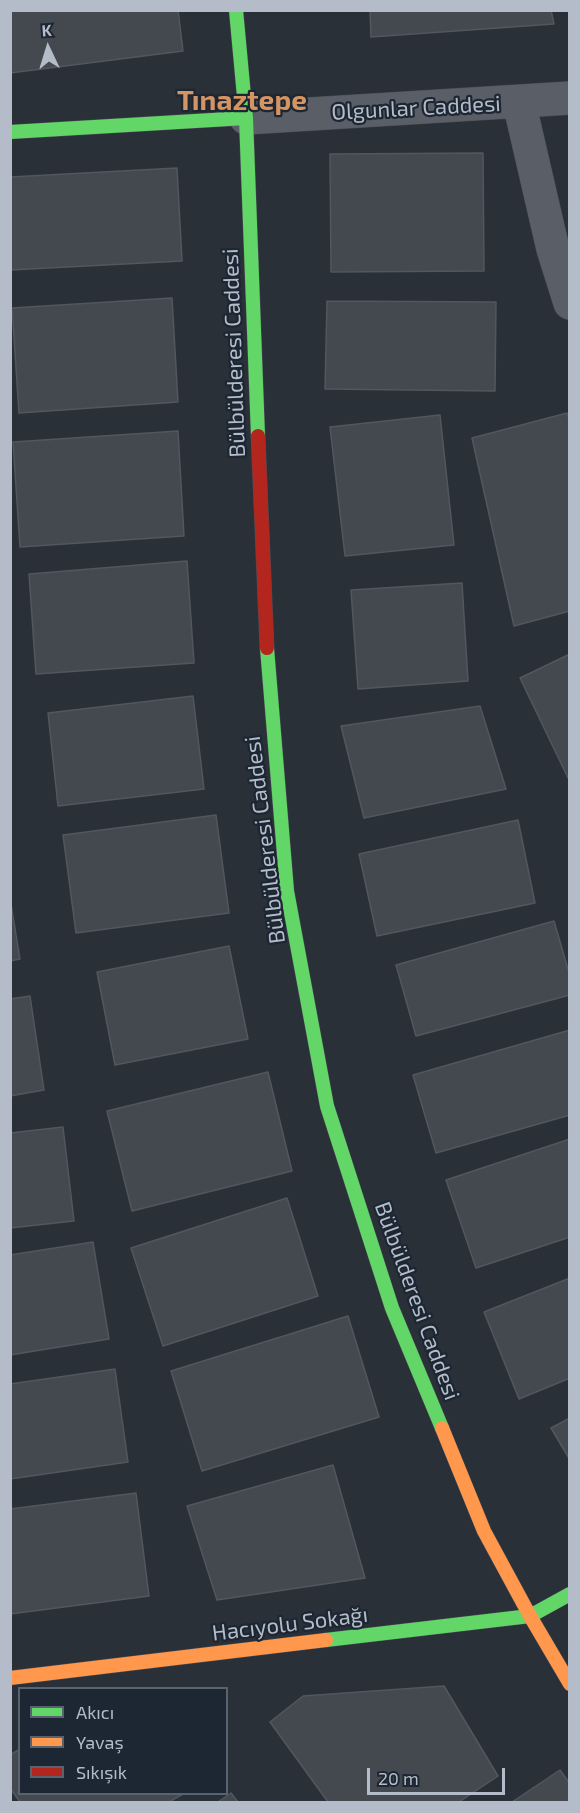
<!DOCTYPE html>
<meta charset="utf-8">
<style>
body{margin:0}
#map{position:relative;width:580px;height:1813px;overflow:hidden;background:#2a3038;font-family:"Exo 2",sans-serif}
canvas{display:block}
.frame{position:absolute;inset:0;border:12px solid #b4bcc9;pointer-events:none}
.legend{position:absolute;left:18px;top:1687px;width:210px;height:108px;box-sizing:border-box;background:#1d2633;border:2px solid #59626f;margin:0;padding:8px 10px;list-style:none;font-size:18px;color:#b4bcc9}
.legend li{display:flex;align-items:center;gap:12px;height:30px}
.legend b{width:30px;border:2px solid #59626f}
.north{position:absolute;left:18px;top:18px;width:60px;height:60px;-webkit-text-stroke:4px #1d2633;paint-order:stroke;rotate:356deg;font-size:16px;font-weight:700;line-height:24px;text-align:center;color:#b4bcc9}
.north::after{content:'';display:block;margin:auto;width:21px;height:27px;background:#b4bcc9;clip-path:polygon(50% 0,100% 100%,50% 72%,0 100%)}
.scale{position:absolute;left:367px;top:1768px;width:138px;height:27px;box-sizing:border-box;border:3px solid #b4bcc9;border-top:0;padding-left:8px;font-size:18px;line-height:21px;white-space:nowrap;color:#b4bcc9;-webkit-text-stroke:4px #1d2633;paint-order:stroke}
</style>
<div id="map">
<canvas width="580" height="1813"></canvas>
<div class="frame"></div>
<ul class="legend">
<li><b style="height:8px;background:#63d668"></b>Akıcı</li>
<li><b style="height:8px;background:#ff974d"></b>Yavaş</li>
<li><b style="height:8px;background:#b3261e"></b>Sıkışık</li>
</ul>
<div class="north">K</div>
<div class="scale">20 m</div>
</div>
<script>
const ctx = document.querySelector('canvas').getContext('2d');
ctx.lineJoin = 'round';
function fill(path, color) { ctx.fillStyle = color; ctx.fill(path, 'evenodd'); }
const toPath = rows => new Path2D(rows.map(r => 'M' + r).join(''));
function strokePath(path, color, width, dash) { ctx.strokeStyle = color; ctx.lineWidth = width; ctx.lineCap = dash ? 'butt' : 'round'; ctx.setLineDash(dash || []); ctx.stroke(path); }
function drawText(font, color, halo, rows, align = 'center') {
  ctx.font = font + ' "Exo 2",sans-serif'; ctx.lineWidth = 4.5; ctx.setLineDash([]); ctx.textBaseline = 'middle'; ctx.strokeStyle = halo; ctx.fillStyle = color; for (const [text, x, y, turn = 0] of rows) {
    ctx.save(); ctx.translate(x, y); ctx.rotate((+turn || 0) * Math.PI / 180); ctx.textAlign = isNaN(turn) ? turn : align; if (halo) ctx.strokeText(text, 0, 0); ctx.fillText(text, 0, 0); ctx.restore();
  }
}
const building = toPath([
 [10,10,178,10,183,51,10,73,10,10],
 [370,10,551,10,554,24,371,37,370,10],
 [483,153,484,271,331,272,330,154,483,153],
 [177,168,182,261,10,270,10,177,177,168],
 [172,298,178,402,19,413,12,308,172,298],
 [327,301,496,302,495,391,325,389,327,301],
 [567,413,570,422,570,611,514,626,472,438,567,413],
 [440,415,454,545,345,556,330,427,440,415],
 [178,431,184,536,20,547,13,442,178,431],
 [187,561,194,663,36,674,29,574,187,561],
 [462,583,468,681,358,689,351,590,462,583],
 [570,654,570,780,569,780,520,678,570,654],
 [193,696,204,789,58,806,48,713,193,696],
 [480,706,506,789,364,818,341,726,480,706],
 [216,815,229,913,76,933,63,835,216,815],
 [518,820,535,903,377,936,359,854,518,820],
 [10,898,20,959,10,961,10,898],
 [554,921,570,976,570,995,416,1036,396,965,554,921],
 [229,946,248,1039,115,1065,97,972,229,946],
 [30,996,44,1090,10,1096,10,999,30,996],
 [570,1030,570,1115,436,1153,413,1075,570,1030],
 [268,1072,292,1171,132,1211,107,1111,268,1072],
 [63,1127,74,1221,10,1228,10,1133,63,1127],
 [570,1139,570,1237,476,1268,446,1180,570,1139],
 [287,1198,318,1296,163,1346,131,1248,287,1198],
 [93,1242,109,1339,10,1355,10,1255,93,1242],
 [570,1278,570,1378,519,1399,484,1312,570,1278],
 [348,1316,379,1417,202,1471,171,1371,348,1316],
 [115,1369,128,1462,10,1479,10,1384,115,1369],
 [570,1418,570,1460,551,1428,570,1418],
 [333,1465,365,1578,217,1600,187,1506,333,1465],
 [136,1493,149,1596,10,1614,10,1509,136,1493],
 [444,1686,498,1776,459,1802,328,1802,270,1722,303,1696,444,1686],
 [20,1749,20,1794,183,1794,169,1802,20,1802,10,1788,10,1755,20,1749],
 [560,1770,570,1784,570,1802,512,1802,560,1770],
 [231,1793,238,1802,218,1802,231,1793]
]);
fill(building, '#444950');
strokePath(building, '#52575f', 1.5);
const street = toPath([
 [519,102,553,249,570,303],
 [246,118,570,98]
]);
const fast = toPath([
 [236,10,246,118,258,436],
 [10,132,246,118],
 [267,648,287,891,327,1106,392,1308,442,1428],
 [326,1640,530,1616,570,1594]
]);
const slow = toPath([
 [442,1428,484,1531,530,1616,570,1684],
 [10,1678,326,1640]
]);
const jam = toPath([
 [258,436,267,648]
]);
strokePath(street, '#484c53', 34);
strokePath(fast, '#484c53', 15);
strokePath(slow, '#484c53', 15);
strokePath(jam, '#484c53', 15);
strokePath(street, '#5a5e66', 33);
strokePath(fast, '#63d668', 14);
strokePath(slow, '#ff974d', 14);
strokePath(jam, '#b3261e', 14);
drawText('22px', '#b4bcc9', '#1d2633', [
 ["Olgunlar Caddesi",416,108,-3],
 ["Bülbülderesi Caddesi",234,353,-92],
 ["Bülbülderesi Caddesi",265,840,-97],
 ["Bülbülderesi Caddesi",417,1301,70],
 ["Hacıyolu Sokağı",290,1624,-7]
]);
drawText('bold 28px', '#d59563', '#1d2633', [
 ["Tınaztepe",242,101]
]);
</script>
